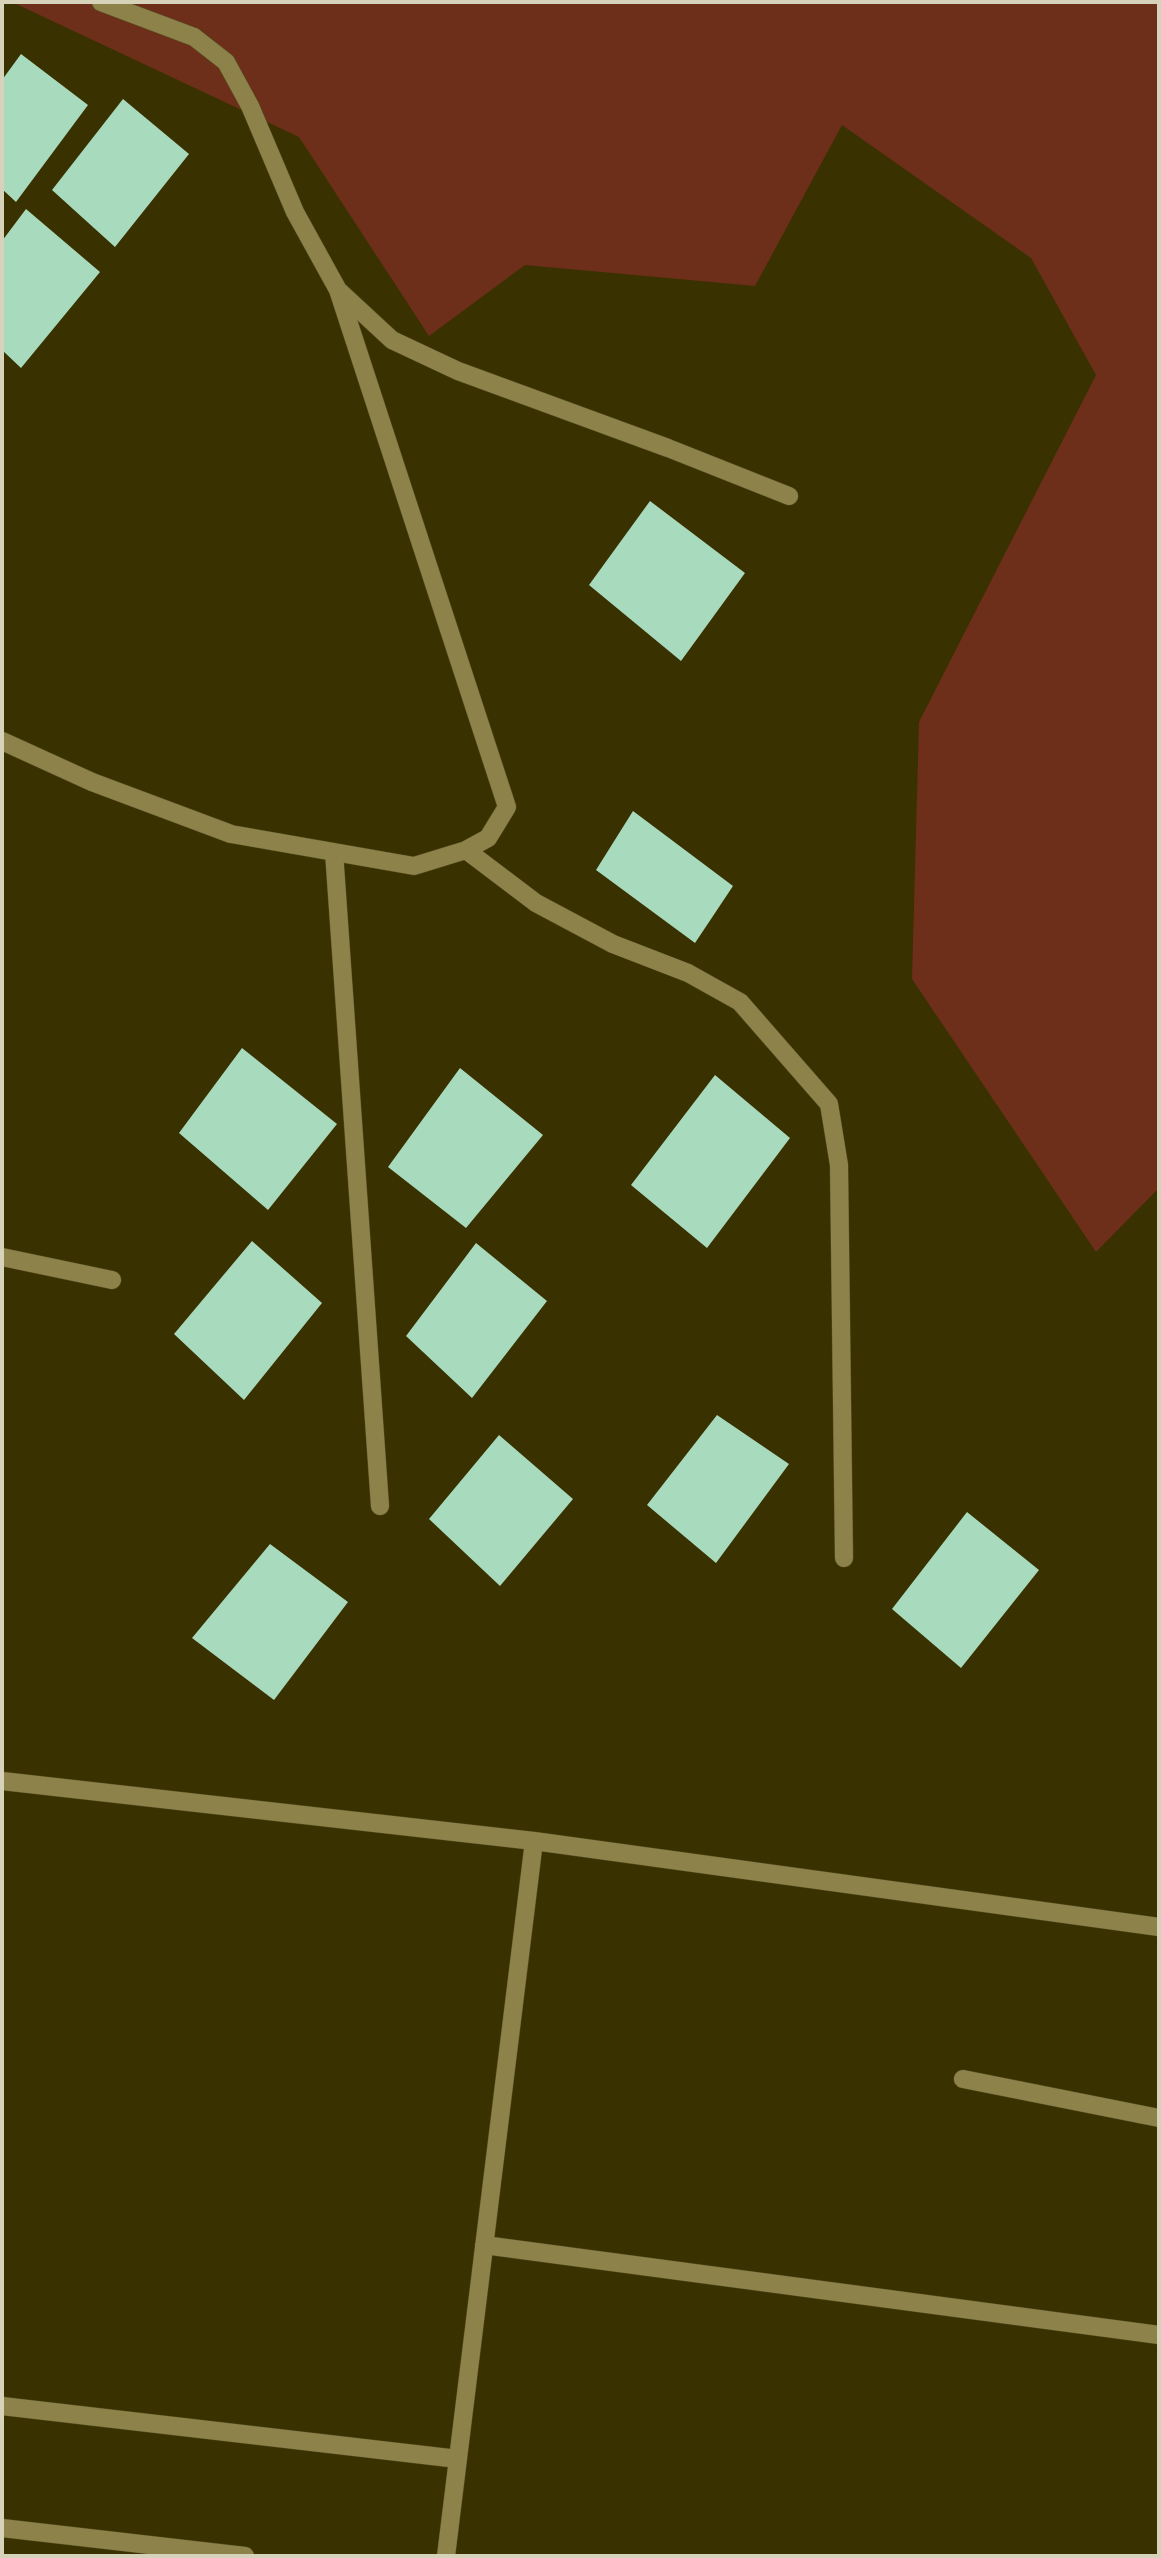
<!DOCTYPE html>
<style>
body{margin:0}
#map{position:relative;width:1161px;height:2558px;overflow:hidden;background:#393100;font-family:Signika,sans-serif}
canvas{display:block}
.frame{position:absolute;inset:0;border:4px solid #d7d3bb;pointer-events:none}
</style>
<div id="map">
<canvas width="1161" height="2558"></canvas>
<div class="frame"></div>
</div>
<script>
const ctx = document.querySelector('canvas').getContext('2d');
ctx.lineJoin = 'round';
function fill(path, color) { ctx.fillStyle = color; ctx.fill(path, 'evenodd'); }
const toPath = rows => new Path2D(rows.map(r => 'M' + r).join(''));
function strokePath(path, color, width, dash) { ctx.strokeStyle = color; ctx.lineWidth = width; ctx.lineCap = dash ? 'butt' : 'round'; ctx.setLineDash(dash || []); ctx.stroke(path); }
fill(toPath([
 [12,2,1159,2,1159,1188,1096,1252,912,979,919,722,1096,375,1031,258,842,125,755,286,525,265,429,336,299,137]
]), '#6d2f1a');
fill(toPath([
 [21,54,88,105,16,202,2,189,2,80],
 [123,99,189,154,115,247,52,190],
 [26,209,100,272,21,368,2,350,2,241],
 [650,501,745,573,681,661,589,585],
 [633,811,733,886,695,943,596,870],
 [242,1048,337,1124,268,1210,179,1133],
 [460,1068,543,1135,466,1228,388,1167],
 [715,1075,790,1138,707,1248,631,1185],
 [252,1241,322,1303,244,1400,174,1334],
 [476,1243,547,1301,472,1398,406,1336],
 [717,1415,789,1464,716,1563,647,1505],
 [499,1435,573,1499,500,1586,429,1519],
 [967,1512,1039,1570,961,1668,892,1609],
 [270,1544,348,1602,274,1700,192,1638]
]), '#a8dabd');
const minor = toPath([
 [101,2,194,37,226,62,250,106,295,212,338,290,392,340,458,371,668,448,789,496],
 [2,741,92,782,231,834,414,866,466,850,488,838,507,807,338,290],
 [466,850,536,903,613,944,688,973,740,1002,829,1104,839,1165,844,1558],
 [334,852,380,1506],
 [2,1257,112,1280],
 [2,1781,534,1841,1159,1927],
 [963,2079,1159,2118],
 [484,2245,1159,2335],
 [2,2406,458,2459],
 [2,2528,245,2556],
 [446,2556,534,1841]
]);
strokePath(minor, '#554e22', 19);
strokePath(minor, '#8d824a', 18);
</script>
